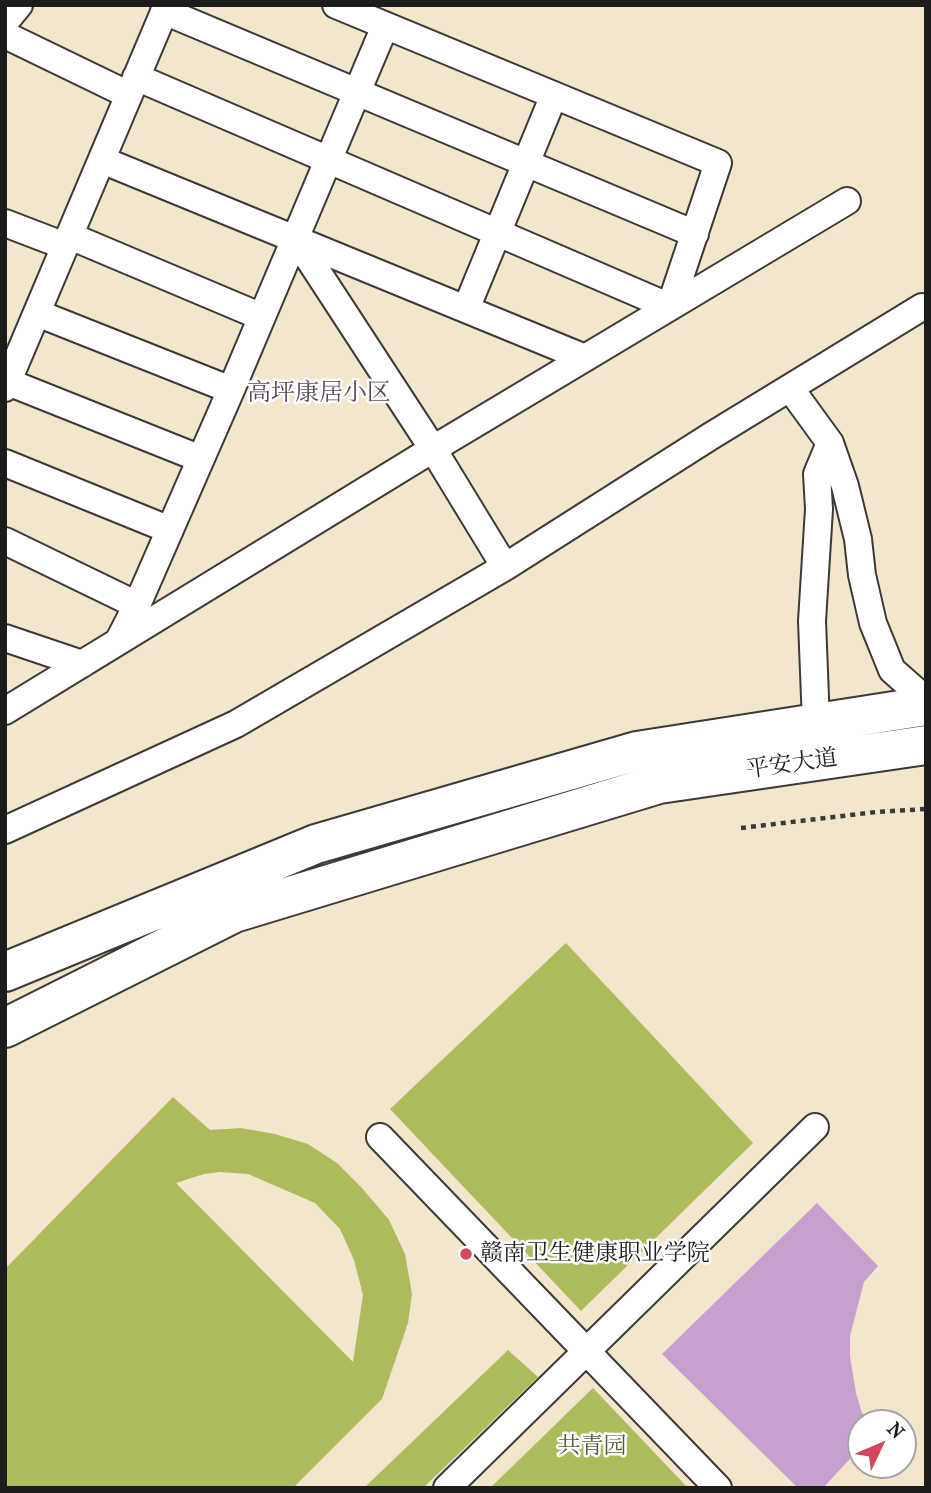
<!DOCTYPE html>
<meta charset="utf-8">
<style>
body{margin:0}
#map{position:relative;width:931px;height:1493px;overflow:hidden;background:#f2e6cc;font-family:"IM FELL French Canon",serif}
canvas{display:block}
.frame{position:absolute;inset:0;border:7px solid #1c1c1c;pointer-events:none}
.north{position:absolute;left:847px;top:1409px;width:70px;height:70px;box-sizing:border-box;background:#fff;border:2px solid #a4a4a4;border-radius:50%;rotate:46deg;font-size:19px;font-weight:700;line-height:28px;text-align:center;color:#1c1c1c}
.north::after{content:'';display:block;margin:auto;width:24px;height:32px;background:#d1495b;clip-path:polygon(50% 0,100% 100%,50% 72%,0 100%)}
</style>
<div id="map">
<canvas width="931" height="1493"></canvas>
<div class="frame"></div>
<div class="north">N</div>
</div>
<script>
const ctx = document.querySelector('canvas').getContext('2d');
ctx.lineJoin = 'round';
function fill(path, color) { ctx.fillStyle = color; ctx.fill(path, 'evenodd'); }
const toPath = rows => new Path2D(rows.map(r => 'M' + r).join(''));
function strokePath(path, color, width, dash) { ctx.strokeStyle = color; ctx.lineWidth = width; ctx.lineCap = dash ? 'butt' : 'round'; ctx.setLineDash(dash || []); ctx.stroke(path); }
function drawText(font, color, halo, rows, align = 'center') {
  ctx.font = font + ' "IM FELL French Canon","Noto Serif SC",serif'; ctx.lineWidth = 5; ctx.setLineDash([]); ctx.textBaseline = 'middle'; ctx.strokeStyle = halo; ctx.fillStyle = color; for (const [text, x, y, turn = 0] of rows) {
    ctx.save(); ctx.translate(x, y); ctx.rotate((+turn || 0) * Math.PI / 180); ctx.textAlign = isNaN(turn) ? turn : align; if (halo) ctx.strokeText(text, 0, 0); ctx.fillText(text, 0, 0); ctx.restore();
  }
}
fill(toPath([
 [566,943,753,1143,581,1311,390,1109],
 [173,1097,210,1130,241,1128,275,1134,308,1144,337,1163,362,1188,389,1220,405,1254,412,1294,408,1323,382,1399,293,1488,5,1488,5,1269],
 [220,1172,248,1174,315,1203,340,1229,354,1260,363,1295,353,1362,176,1183,204,1174],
 [508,1350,538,1377,423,1488,364,1488],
 [593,1388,688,1488,490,1488]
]), '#aebb5d');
fill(toPath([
 [817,1203,878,1266,864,1282,850,1336,850,1356,856,1393,862,1413,870,1423,861,1423,861,1447,823,1488,798,1488,662,1354]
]), '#c6a0cf');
const street = toPath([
 [164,11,695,234],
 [5,22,19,5],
 [5,35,129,95],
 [136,77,670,307,718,163,336,5],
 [102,160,585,358],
 [5,223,65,246],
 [70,236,262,317],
 [296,239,433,449,505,567],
 [466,309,554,95],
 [37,313,231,390],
 [8,382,201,459],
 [5,388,167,5],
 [790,388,830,443,845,486,858,539,862,575,873,623,892,670,926,700],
 [5,463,170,530],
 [5,541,137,605],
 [5,638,82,664],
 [119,640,137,605,231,390,385,26],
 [5,711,433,449,847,201],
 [816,723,812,621,819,509,817,474,830,443],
 [5,830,236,724,505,567,711,436,922,307],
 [380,1137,718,1488],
 [447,1488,815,1127]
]);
const primary = toPath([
 [5,972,316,844,637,751,926,706],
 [5,1028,234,913,659,784,926,745]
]);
strokePath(street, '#3c3a36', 30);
strokePath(primary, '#3c3a36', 42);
strokePath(toPath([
 [741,828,876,812,926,809]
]), '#3c3a36', 4.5, [5, 5]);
strokePath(street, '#fff', 26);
strokePath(primary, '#fff', 38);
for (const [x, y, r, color] of [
 [466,1254,7,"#d1495b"]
]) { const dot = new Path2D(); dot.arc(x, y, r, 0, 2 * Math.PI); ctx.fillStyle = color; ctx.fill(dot); strokePath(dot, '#fff', 2.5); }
drawText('23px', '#1c1c1c', '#fff', [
 ["平安大道",792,765,-8]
]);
drawText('23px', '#1c1c1c', '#fff', [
 ["赣南卫生健康职业学院",480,1254]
], 'left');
drawText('23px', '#565c36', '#fff', [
 ["共青园",592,1447]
]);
drawText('24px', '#584a5b', '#fff', [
 ["高坪康居小区",319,394]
]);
</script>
